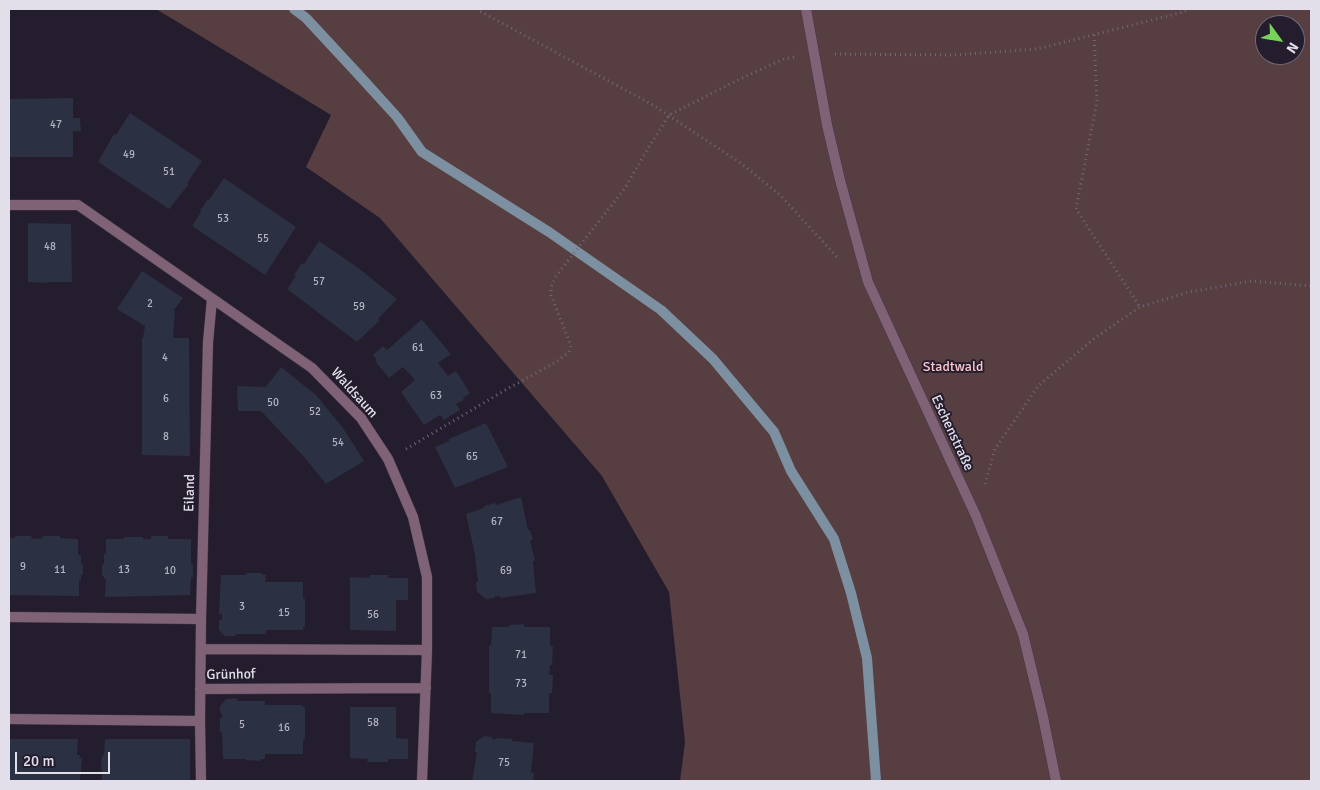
<!DOCTYPE html>
<meta charset="utf-8">
<style>
body{margin:0}
#map{position:relative;width:1320px;height:790px;overflow:hidden;background:#241d2e;font-family:Signika,sans-serif}
canvas{display:block}
.frame{position:absolute;inset:0;border:10px solid #e3dfea;pointer-events:none}
.north{position:absolute;left:1255px;top:15px;width:50px;height:50px;box-sizing:border-box;background:#241d2e;border:1px solid #706b79;border-radius:50%;rotate:122deg;font-size:14px;font-weight:700;line-height:20px;text-align:center;color:#e3dfea}
.north::after{content:'';display:block;margin:auto;width:18px;height:22px;background:#78d259;clip-path:polygon(50% 0,100% 100%,50% 72%,0 100%)}
.scale{position:absolute;left:15px;top:752px;width:95px;height:22px;box-sizing:border-box;border:2px solid #e3dfea;border-top:0;padding-left:6px;font-size:15px;line-height:18px;white-space:nowrap;color:#e3dfea;-webkit-text-stroke:4px #241d2e;paint-order:stroke}
</style>
<div id="map">
<canvas width="1320" height="790"></canvas>
<div class="frame"></div>
<div class="north">N</div>
<div class="scale">20 m</div>
</div>
<script>
const ctx = document.querySelector('canvas').getContext('2d');
ctx.lineJoin = 'round';
function fill(path, color) { ctx.fillStyle = color; ctx.fill(path, 'evenodd'); }
const toPath = rows => new Path2D(rows.map(r => 'M' + r).join(''));
function strokePath(path, color, width, dash) { ctx.strokeStyle = color; ctx.lineWidth = width; ctx.lineCap = dash ? 'butt' : 'round'; ctx.setLineDash(dash || []); ctx.stroke(path); }
function drawText(font, color, halo, rows, align = 'center') {
  ctx.font = font + ' Signika,sans-serif'; ctx.lineWidth = 4; ctx.setLineDash([]); ctx.textBaseline = 'middle'; ctx.strokeStyle = halo; ctx.fillStyle = color; for (const [text, x, y, turn = 0] of rows) {
    ctx.save(); ctx.translate(x, y); ctx.rotate((+turn || 0) * Math.PI / 180); ctx.textAlign = isNaN(turn) ? turn : align; if (halo) ctx.strokeText(text, 0, 0); ctx.fillText(text, 0, 0); ctx.restore();
  }
}
fill(toPath([
 [156,9,1311,9,1311,781,680,781,685,742,669,592,602,476,380,218,306,167,331,115],
 [1265,25,1295,25,1295,55,1265,55]
]), '#573e41');
strokePath(toPath([
 [294,9,306,18,357,73,397,117,422,152,549,232,661,310,713,359,774,432,791,471,834,539,851,593,867,658,876,781]
]), '#7c90a1', 10);
fill(toPath([
 [73,98,73,118,80,118,81,131,73,131,73,157,9,157,9,99],
 [130,113,202,161,187,183,189,184,169,209,98,162,114,134,116,135],
 [224,178,296,227,265,275,192,226,201,212,200,211,208,199,209,200],
 [28,223,71,224,72,282,48,282,48,283,28,282],
 [319,241,357,267,397,299,378,319,380,320,357,342,287,289,296,276,294,275,302,263,304,264],
 [142,271,183,298,173,311,175,310,173,338,189,338,190,456,142,455,142,338,143,338,145,326,117,309],
 [421,320,423,321,451,354,438,363,448,376,456,371,470,393,463,398,464,400,456,404,460,410,444,420,440,415,424,425,401,392,415,380,403,367,389,378,375,361,377,360,373,355,383,346,387,350],
 [281,367,316,395,343,428,364,461,326,484,305,458,261,411,238,411,237,386,266,387],
 [486,423,508,467,455,488,435,447,449,441,449,439],
 [521,497,528,530,530,530,533,540,530,540,535,561,533,561,536,593,500,598,500,596,495,596,495,598,486,599,477,592,476,582,478,582,475,555,466,514,484,508,484,506,495,503,496,505],
 [15,536,32,536,31,539,43,538,43,536,60,536,60,538,78,539,78,555,81,555,81,565,83,564,83,575,81,575,81,580,79,580,79,596,9,595,9,538,15,538],
 [151,536,168,536,168,539,191,539,191,565,193,565,193,577,191,577,190,595,105,597,106,579,104,579,104,576,102,577,102,565,104,564,104,554,106,554,106,539,124,539,124,537,143,537,143,539,151,539],
 [246,573,262,573,262,575,266,575,265,582,303,582,303,598,305,599,305,627,303,627,303,630,266,630,266,634,236,634,235,636,225,636,219,630,219,620,222,620,222,614,219,614,221,575,246,575],
 [370,575,389,575,388,578,408,578,408,600,396,600,396,631,350,630,350,577,369,578],
 [524,624,524,627,550,627,550,646,553,646,552,665,550,665,549,675,553,675,552,693,549,693,549,713,524,713,524,715,491,713,491,693,489,693,489,646,491,646,492,627,509,627,509,625],
 [237,698,237,701,265,701,265,705,303,705,302,707,305,707,305,739,303,739,303,754,265,754,265,759,261,759,261,761,246,760,246,759,223,759,222,732,220,732,220,718,222,718,222,713,220,713,220,706,226,699],
 [350,707,396,707,396,738,408,739,408,759,388,759,388,762,367,762,368,759,350,758],
 [484,736,492,737,492,739,496,739,497,738,512,739,512,741,534,743,531,772,534,773,533,781,472,781,477,753,475,752,476,742],
 [9,739,78,739,77,755,80,755,79,758,82,758,80,780,9,781],
 [105,739,190,739,190,781,102,781,101,759,102,760,102,756,104,755]
]), '#2b3042');
const minor = toPath([
 [806,9,827,125,840,180,868,282,976,516,1023,634,1043,717,1056,781],
 [9,205,78,205,312,368,361,418,388,459,413,517,427,577,427,650,422,781],
 [9,617,201,619],
 [201,649,427,650],
 [200,689,426,688],
 [9,719,200,721],
 [201,781,200,721,201,619,208,342,212,299]
]);
strokePath(minor, '#3f3848', 11);
strokePath(toPath([
 [476,9,653,105,742,164,781,196,837,257],
 [1094,35,1097,101,1076,209,1140,307],
 [835,54,954,55,1037,49,1180,13,1190,9],
 [406,449,507,389,556,362,569,352,571,346,551,295,551,287,556,276,625,188,647,150,669,115,740,79,784,59,794,57],
 [985,484,995,449,1038,386,1096,337,1140,307,1189,292,1252,281,1311,286]
]), '#6f6978', 3, [1, 4]);
strokePath(minor, '#806277', 10);
drawText('11px', '#b5b3c0', null, [
 ["47",56,125],
 ["49",129,155],
 ["51",169,172],
 ["53",223,219],
 ["55",263,239],
 ["48",50,247],
 ["57",319,282],
 ["2",150,304],
 ["59",359,307],
 ["61",418,348],
 ["4",165,358],
 ["63",436,396],
 ["6",166,399],
 ["50",273,403],
 ["52",315,412],
 ["8",166,437],
 ["54",338,443],
 ["65",472,457],
 ["67",497,522],
 ["9",23,567],
 ["11",60,570],
 ["13",124,570],
 ["10",170,571],
 ["69",506,571],
 ["3",242,607],
 ["15",284,613],
 ["56",373,615],
 ["71",521,655],
 ["73",521,684],
 ["58",373,723],
 ["5",242,725],
 ["16",284,728],
 ["75",504,763]
]);
drawText('14px', '#fcc6cc', '#241d2e', [
 ["Stadtwald",953,367]
]);
drawText('14px', '#e3dfea', '#241d2e', [
 ["Waldsaum",354,393,48],
 ["Eschenstraße",952,433,65],
 ["Eiland",190,493,-89],
 ["Grünhof",231,675,-1]
]);
</script>
